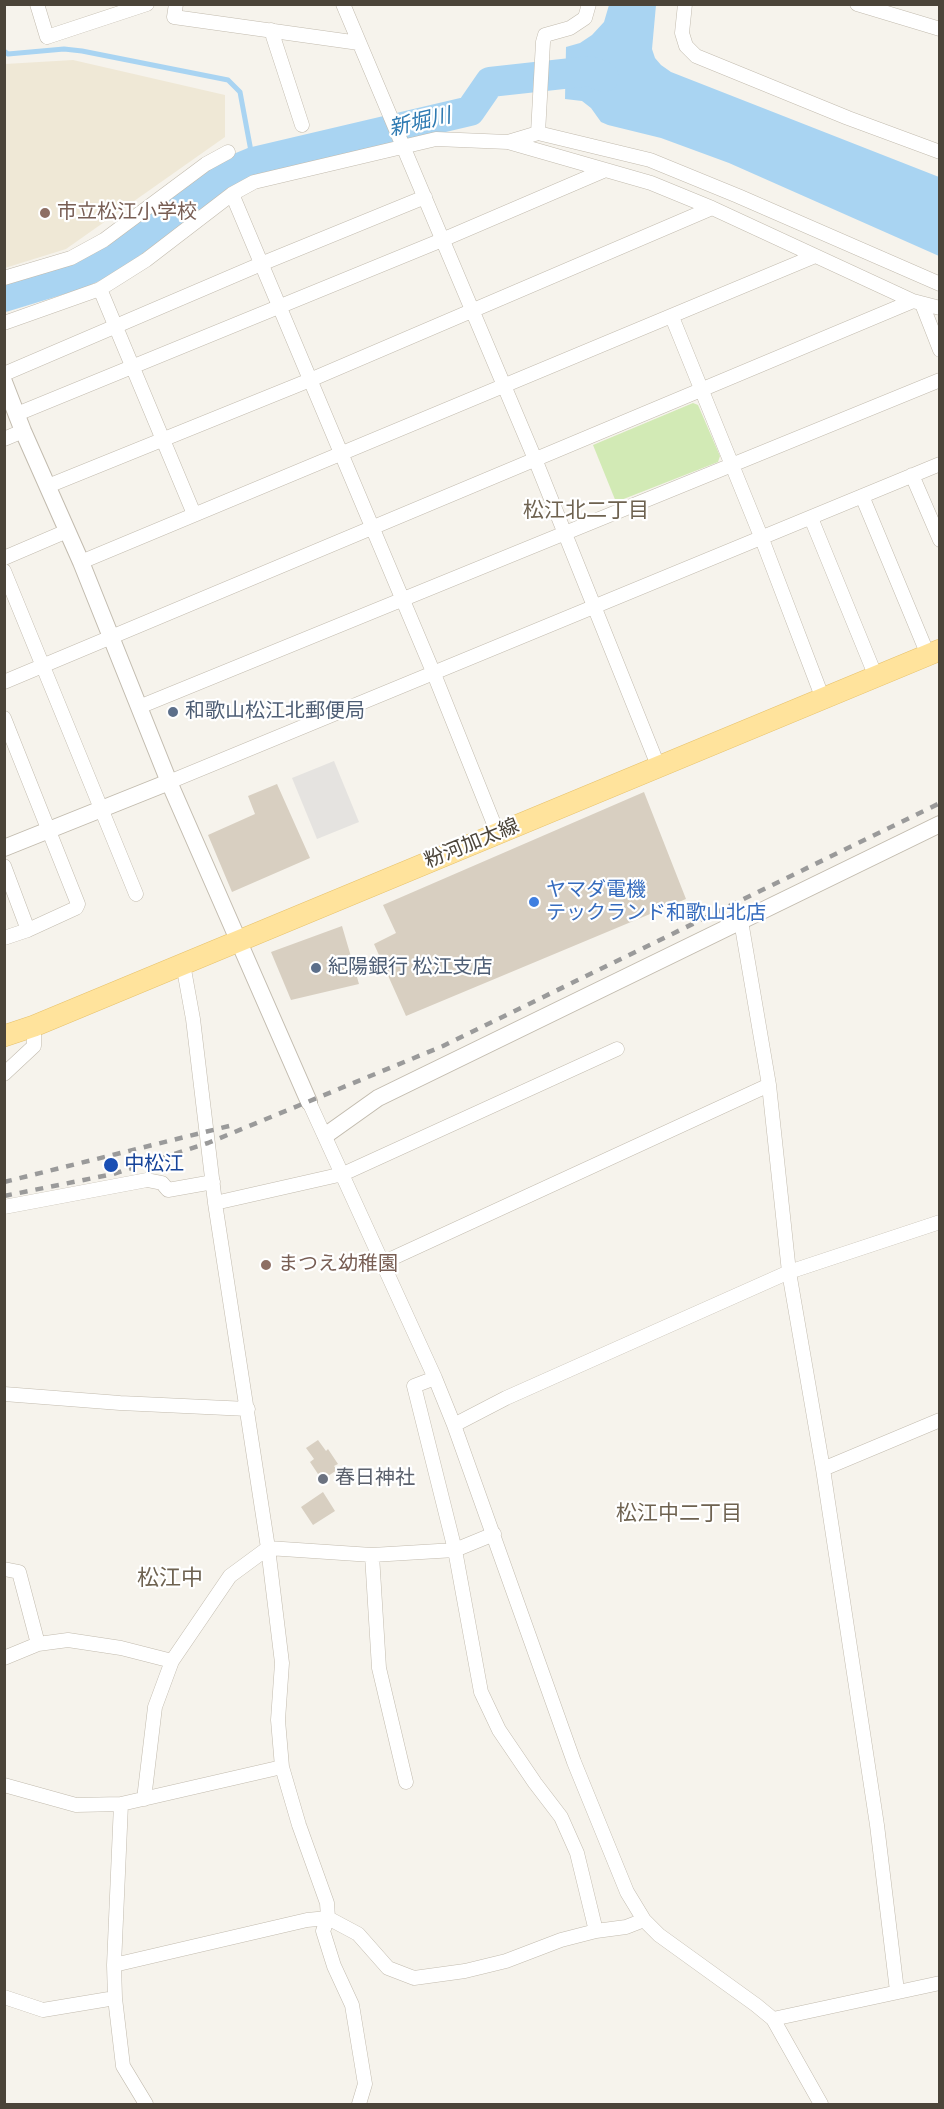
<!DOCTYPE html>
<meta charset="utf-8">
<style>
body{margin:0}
#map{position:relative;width:944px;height:2109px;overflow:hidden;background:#f6f3ec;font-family:"Archivo Narrow",sans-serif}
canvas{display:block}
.frame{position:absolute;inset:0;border:6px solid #4b4439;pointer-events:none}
</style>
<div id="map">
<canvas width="944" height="2109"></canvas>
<div class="frame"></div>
</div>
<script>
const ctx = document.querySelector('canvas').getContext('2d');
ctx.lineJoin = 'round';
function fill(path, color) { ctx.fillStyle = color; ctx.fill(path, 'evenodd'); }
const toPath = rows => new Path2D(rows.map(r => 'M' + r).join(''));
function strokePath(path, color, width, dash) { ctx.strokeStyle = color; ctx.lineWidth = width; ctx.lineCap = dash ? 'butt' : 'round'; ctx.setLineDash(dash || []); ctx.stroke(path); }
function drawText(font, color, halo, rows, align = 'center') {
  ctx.font = font + ' "Archivo Narrow","Noto Sans JP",sans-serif'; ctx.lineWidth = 4.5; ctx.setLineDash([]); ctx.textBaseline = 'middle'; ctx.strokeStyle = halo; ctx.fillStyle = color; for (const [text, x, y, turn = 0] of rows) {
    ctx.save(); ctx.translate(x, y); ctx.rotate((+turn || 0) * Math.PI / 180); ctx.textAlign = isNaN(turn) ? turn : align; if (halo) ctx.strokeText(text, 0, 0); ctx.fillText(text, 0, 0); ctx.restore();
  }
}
fill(toPath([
 [73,60,225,95,225,137,66,249,5,268,5,64]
]), '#efe8d6');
fill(toPath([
 [693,403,698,405,720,456,718,462,616,502,593,445]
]), '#d2eab5');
fill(toPath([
 [334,761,359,822,317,839,292,778]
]), '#e5e3e0');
fill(toPath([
 [609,5,656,5,652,49,655,58,661,65,671,72,939,177,939,256,729,163,661,138,608,125,601,122,591,108,582,101,565,99,566,47,580,43,592,35,604,22]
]), '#a9d4f2');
strokePath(toPath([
 [4,51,8,54,64,49,82,51,228,80,240,92,253,162]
]), '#a9d4f2', 5);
strokePath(toPath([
 [4,297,76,275,107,261,229,172,253,162,470,111,490,82,590,71,604,77]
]), '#a9d4f2', 30);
fill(toPath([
 [277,784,310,858,232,892,208,835,255,814,248,796],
 [644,792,686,899,406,1016,374,944,396,933,383,905],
 [342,926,359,984,291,1000,271,952],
 [318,1440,326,1451,328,1449,338,1464,334,1466,337,1470,322,1480,310,1462,314,1459,306,1448],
 [323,1492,335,1511,313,1525,301,1507]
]), '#d8cfc1');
const minor = toPath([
 [37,4,47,37,147,4],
 [176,4,174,17,359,43],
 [343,4,535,459,659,768],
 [685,4,682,33,686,46,696,56,848,118,940,152],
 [857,4,940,29],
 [271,30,302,125],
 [538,133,543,42,545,35,570,28,585,18,589,4],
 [508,142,538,133,650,160,738,196,940,284],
 [232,194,434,674,498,834],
 [4,278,71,258,104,240,206,164,228,152],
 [100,289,194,514],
 [922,304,940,350],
 [672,317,762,539,823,699],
 [4,323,100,289,146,260,232,194,254,182,436,139,508,142,651,183,712,208,913,301,940,308],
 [4,374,261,264,425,197],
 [17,414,442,240,603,171],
 [4,439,23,431],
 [912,475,940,540],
 [48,486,310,380,712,208],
 [862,496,928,655],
 [811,518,876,677],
 [4,558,67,531],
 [81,562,815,256],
 [4,571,136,894],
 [4,682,913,301],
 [139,707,940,380],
 [4,718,78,904,76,908,28,930,4,938],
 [169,782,940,464],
 [4,866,28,930],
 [741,921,769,1085,789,1272,823,1469,877,1825,897,1991],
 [183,964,193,1019,215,1203,268,1548,282,1663,278,1720,282,1767,299,1825,327,1903,328,1918,323,1931,334,1966,352,2005,365,2084,359,2104],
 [4,1074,34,1046,34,1026],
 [309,1102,435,1378,454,1425,574,1762,627,1892,644,1920,659,1935,756,2005,773,2019,821,2104],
 [215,1203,343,1174,617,1049],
 [4,1207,147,1180,162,1183,168,1190,213,1182],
 [382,1263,769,1085],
 [435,1378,414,1386,455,1550,481,1692,499,1730,535,1783,561,1817,577,1853,596,1931],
 [4,1394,120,1403,248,1409],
 [454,1425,506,1398,789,1272,940,1222],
 [823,1469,940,1420],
 [372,1555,379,1668,406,1782],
 [4,1569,19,1572,38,1644],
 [4,1658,38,1644,68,1640,121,1648,172,1661],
 [4,1785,76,1805,121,1804,282,1767],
 [144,1799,155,1707,172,1661,230,1576,268,1548,372,1555,455,1550,494,1534],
 [121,1804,114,1965,115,1998,123,2066,146,2104],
 [114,1965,307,1920,328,1918,358,1934,388,1968,414,1978,465,1971,506,1961,561,1940,596,1931,626,1927,644,1920],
 [4,1997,43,2010,115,1998],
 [773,2019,940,1983]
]);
const tertiary = toPath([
 [4,382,23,431,81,562,169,782,309,1102],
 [4,848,169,782],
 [326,1135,378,1098,940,824]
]);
const primary = toPath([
 [4,1036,34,1026,940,650]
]);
strokePath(minor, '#c2bbae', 15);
strokePath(tertiary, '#c2bbae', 18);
strokePath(primary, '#e6c16a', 22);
strokePath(minor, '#fff', 14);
strokePath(tertiary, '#fff', 16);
strokePath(primary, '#ffe39c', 21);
strokePath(toPath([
 [4,1182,233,1125],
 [4,1196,113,1174,208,1143,443,1046,940,803]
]), '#9a9a9a', 4.5, [8, 8]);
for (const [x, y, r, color] of [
 [45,213,6,"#8d6e63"],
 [173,712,6,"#5c6f8a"],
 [534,902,6,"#3f7fe0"],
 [316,968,6,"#5c6f8a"],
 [111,1165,8,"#1a4fb4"],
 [266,1265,6,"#8d6e63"],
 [323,1479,6,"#6b7280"]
]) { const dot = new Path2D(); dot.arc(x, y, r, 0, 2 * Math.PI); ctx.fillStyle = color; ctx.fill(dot); strokePath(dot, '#fff', 2); }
drawText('20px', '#785e54', '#fff', [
 ["市立松江小学校",57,213],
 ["まつえ幼稚園",278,1265]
], 'left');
drawText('20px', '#4e5e75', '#fff', [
 ["和歌山松江北郵便局",185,712],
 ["紀陽銀行 松江支店",328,968]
], 'left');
drawText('20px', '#4b4439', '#fff', [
 ["粉河加太線",472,844,-22]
]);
drawText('20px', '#366cbe', '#fff', [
 ["ヤマダ電機",546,891],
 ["テックランド和歌山北店",546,914]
], 'left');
drawText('20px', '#164399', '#fff', [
 ["中松江",124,1165]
], 'left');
drawText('20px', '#5b616d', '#fff', [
 ["春日神社",335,1479]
], 'left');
drawText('italic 21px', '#2e7ab2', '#fff', [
 ["新堀川",420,123,-13]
]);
drawText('21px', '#6e6250', '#fff', [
 ["松江北二丁目",586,511],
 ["松江中二丁目",679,1514]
]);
drawText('22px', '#6e6250', '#fff', [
 ["松江中",170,1579]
]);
</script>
